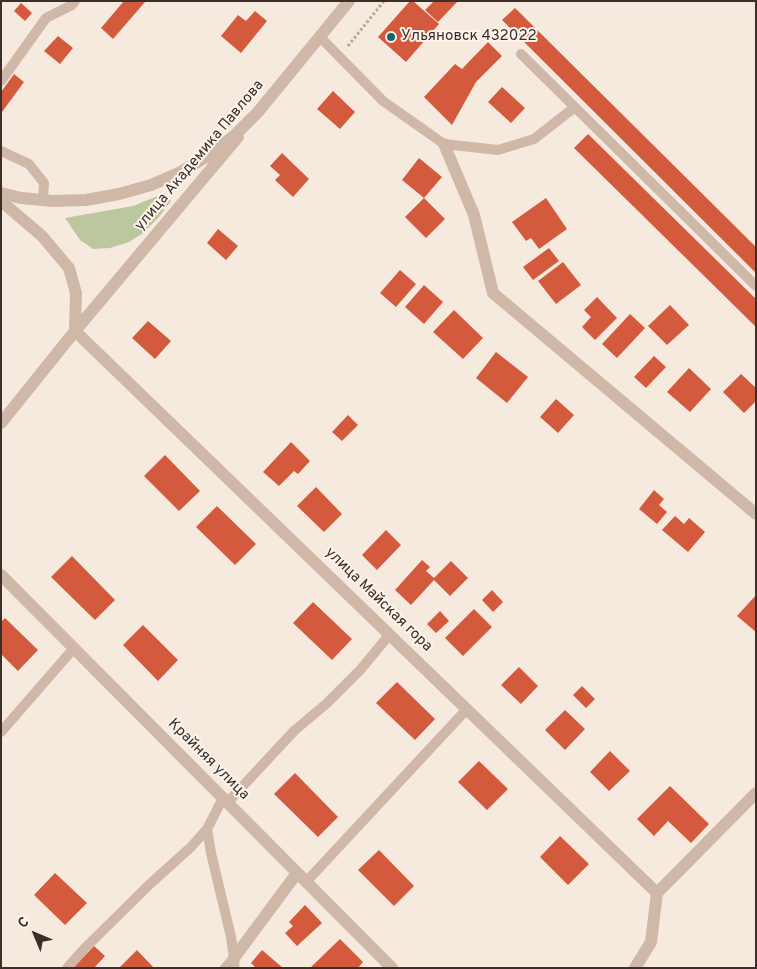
<!DOCTYPE html>
<meta charset="utf-8">
<style>
body{margin:0}
#map{position:relative;width:757px;height:969px;overflow:hidden;background:#f6eadf;font-family:Overpass,sans-serif}
canvas{display:block}
.frame{position:absolute;inset:0;border:2px solid #3c2e29;pointer-events:none}
.north{position:absolute;left:10px;top:909px;width:50px;height:50px;-webkit-text-stroke:4px #fcf4ec;paint-order:stroke;rotate:315deg;font-size:14px;font-weight:700;line-height:20px;text-align:center;color:#3c2e29}
.north::after{content:'';display:block;margin:auto;width:18px;height:22px;background:#3c2e29;clip-path:polygon(50% 0,100% 100%,50% 72%,0 100%)}
</style>
<div id="map">
<canvas width="757" height="969"></canvas>
<div class="frame"></div>
<div class="north">С</div>
</div>
<script>
const ctx = document.querySelector('canvas').getContext('2d');
ctx.lineJoin = 'round';
function fill(path, color) { ctx.fillStyle = color; ctx.fill(path, 'evenodd'); }
const toPath = rows => new Path2D(rows.map(r => 'M' + r).join(''));
function strokePath(path, color, width, dash) { ctx.strokeStyle = color; ctx.lineWidth = width; ctx.lineCap = dash ? 'butt' : 'round'; ctx.setLineDash(dash || []); ctx.stroke(path); }
function drawText(font, color, halo, rows, align = 'center') {
  ctx.font = font + ' Overpass,sans-serif'; ctx.lineWidth = 4; ctx.setLineDash([]); ctx.textBaseline = 'middle'; ctx.strokeStyle = halo; ctx.fillStyle = color; for (const [text, x, y, turn = 0] of rows) {
    ctx.save(); ctx.translate(x, y); ctx.rotate((+turn || 0) * Math.PI / 180); ctx.textAlign = isNaN(turn) ? turn : align; if (halo) ctx.strokeText(text, 0, 0); ctx.fillText(text, 0, 0); ctx.restore();
  }
}
fill(toPath([
 [165,193,171,201,159,217,142,234,129,242,110,248,93,249,80,240,65,218,133,206]
]), '#bbc79c');
fill(toPath([
 [124,1,145,2,113,39,101,28],
 [410,1,413,1,439,24,406,62,378,37],
 [434,1,458,1,438,22,425,10],
 [21,3,32,13,25,21,14,11],
 [515,8,756,247,756,273,502,20],
 [255,11,267,21,241,53,221,36,238,15,246,21],
 [58,36,73,48,60,64,44,51],
 [488,42,502,56,476,82,452,125,424,97,455,64,462,69],
 [14,74,24,82,2,112,1,92],
 [502,87,525,108,511,123,488,102],
 [333,91,355,112,340,129,317,109],
 [588,134,756,299,756,327,574,148],
 [282,153,309,179,293,197,275,180,280,175,270,166],
 [419,158,442,177,424,198,445,219,426,238,405,217,424,198,402,180],
 [546,198,567,229,539,249,531,238,526,241,512,222],
 [218,229,238,246,226,260,207,243],
 [549,248,559,261,533,280,523,267],
 [563,262,581,285,556,304,538,281],
 [400,270,416,284,396,307,380,293],
 [424,285,443,302,424,324,405,307],
 [597,297,617,318,595,340,582,327,591,317,584,310],
 [670,305,689,325,667,345,648,326],
 [454,310,483,338,463,359,433,332],
 [630,314,645,328,617,358,602,344],
 [148,321,171,341,155,359,132,338],
 [496,352,528,377,507,403,476,378],
 [654,356,666,367,646,388,634,377],
 [689,368,711,389,690,412,667,392],
 [741,374,756,388,756,401,744,413,723,392],
 [556,399,574,415,558,433,540,417],
 [348,415,358,425,342,441,332,432],
 [291,442,310,461,298,474,294,471,279,486,263,472],
 [165,455,200,491,179,511,144,476],
 [316,487,342,514,324,532,297,506],
 [654,490,664,499,659,505,667,512,657,524,639,509],
 [217,506,256,544,235,565,196,527],
 [675,516,684,524,689,518,705,532,688,552,662,530],
 [386,530,401,545,377,570,362,555],
 [72,556,115,600,95,620,51,577],
 [422,560,430,567,426,571,434,578,451,561,468,578,450,596,434,580,411,605,395,590],
 [492,590,503,602,493,612,482,600],
 [756,595,756,632,737,616],
 [313,602,352,639,332,660,293,623],
 [474,609,492,627,463,656,445,638],
 [440,611,449,621,436,633,427,624],
 [5,618,38,650,18,671,1,654,1,622],
 [143,625,178,660,158,681,123,645],
 [519,667,538,686,521,704,501,685],
 [397,682,435,719,415,740,376,703],
 [582,686,595,699,586,708,573,695],
 [565,710,585,729,565,750,545,730],
 [610,751,630,771,609,791,590,772],
 [479,761,508,789,487,810,458,782],
 [295,773,338,817,318,837,274,794],
 [670,786,709,824,691,843,668,821,654,836,637,819],
 [560,836,589,864,568,885,540,857],
 [379,850,414,886,394,906,358,870],
 [55,873,87,903,65,925,34,895],
 [305,905,322,923,297,946,285,933,293,926,289,922],
 [340,939,363,962,358,968,310,968],
 [94,946,105,956,94,968,73,968],
 [137,950,154,968,119,968],
 [262,950,283,968,256,968,251,963]
]), '#d45a3e');
strokePath(toPath([
 [348,46,384,1]
]), '#bca292', 3, [2.5, 2.5]);
strokePath(toPath([
 [320,37,383,101,444,144,498,150,534,139,575,107],
 [521,54,756,286],
 [1,81,46,18,72,5,75,1],
 [1,151,29,164,44,183,43,200],
 [1,732,74,648],
 [223,798,207,829,211,853,231,937,234,958,225,968],
 [227,803,294,731,326,704,361,669,390,634],
 [306,882,467,709],
 [67,968,84,949,150,884,191,847,207,829]
]), '#d0b8a8', 10);
strokePath(toPath([
 [444,144,474,215,493,293,756,514],
 [1,201,42,236,69,268,76,293,75,331],
 [75,331,657,893],
 [1,423,75,331,238,137],
 [1,575,392,968],
 [233,968,234,958,297,873],
 [635,968,651,942,657,893,756,793]
]), '#d0b8a8', 12);
strokePath(toPath([
 [1,193,21,198,53,201,86,200,119,194,151,185,181,172,209,155,235,135,258,112,349,1]
]), '#d0b8a8', 12);
for (const [x, y, r, color] of [
 [391,37,5,"#196364"]
]) { const dot = new Path2D(); dot.arc(x, y, r, 0, 2 * Math.PI); ctx.fillStyle = color; ctx.fill(dot); strokePath(dot, '#fcf4ec', 2); }
drawText('15px', '#3c2e29', '#fcf4ec', [
 ["Ульяновск 432022",401,37]
], 'left');
drawText('15px', '#3c2e29', '#fcf4ec', [
 ["улица Академика Павлова",200,156,-50],
 ["улица Майская гора",378,600,44],
 ["Крайняя улица",208,760,45]
]);
</script>
